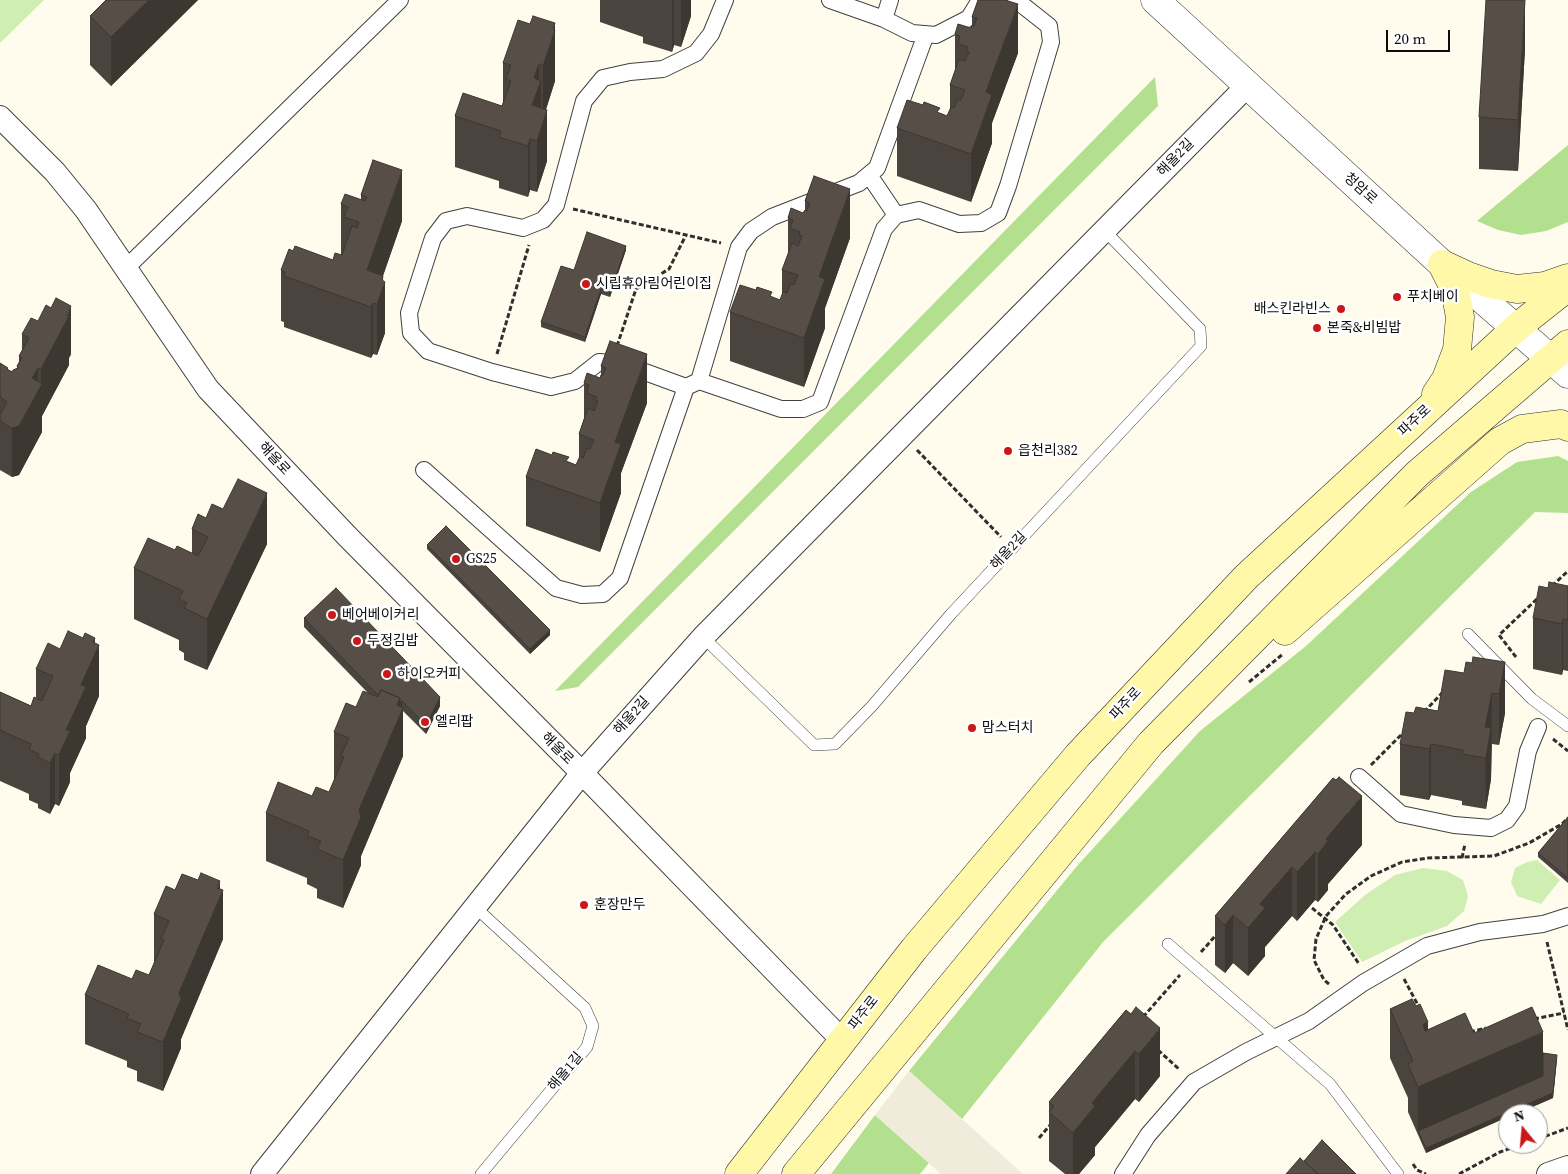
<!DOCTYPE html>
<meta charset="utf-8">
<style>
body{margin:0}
#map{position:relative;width:1568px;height:1174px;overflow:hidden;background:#fffced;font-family:"Source Serif 4",serif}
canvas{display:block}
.north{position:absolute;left:1498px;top:1104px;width:50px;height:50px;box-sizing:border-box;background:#fff;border:1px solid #9e9e9e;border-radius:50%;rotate:343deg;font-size:14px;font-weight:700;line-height:20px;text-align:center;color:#0d0d0d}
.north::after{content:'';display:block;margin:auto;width:18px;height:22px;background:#cb171a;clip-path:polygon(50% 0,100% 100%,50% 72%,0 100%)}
.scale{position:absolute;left:1386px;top:30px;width:64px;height:22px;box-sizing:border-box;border:2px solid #0d0d0d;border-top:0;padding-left:6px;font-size:15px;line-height:18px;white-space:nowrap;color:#0d0d0d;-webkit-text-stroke:4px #fff;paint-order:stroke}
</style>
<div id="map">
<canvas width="1568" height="1174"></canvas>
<div class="north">N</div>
<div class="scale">20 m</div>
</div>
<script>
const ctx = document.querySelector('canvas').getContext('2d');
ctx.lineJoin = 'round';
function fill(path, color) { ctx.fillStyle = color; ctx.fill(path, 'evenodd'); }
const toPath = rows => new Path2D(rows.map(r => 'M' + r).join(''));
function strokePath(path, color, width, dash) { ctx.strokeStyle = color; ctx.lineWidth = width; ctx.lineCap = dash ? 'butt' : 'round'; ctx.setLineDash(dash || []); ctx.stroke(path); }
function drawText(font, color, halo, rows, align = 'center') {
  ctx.font = font + ' "Source Serif 4","Noto Sans KR",serif'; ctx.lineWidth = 5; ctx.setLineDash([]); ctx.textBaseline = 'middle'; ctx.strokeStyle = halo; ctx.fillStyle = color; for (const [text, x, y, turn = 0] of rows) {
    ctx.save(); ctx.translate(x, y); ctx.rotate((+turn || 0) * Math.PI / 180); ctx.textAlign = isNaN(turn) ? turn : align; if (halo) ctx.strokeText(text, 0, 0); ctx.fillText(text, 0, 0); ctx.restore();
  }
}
fill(toPath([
 [0,0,44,0,0,43],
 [1537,860,1560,880,1541,904,1517,896,1511,882,1515,868,1527,862],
 [1423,868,1447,871,1463,880,1468,896,1464,911,1447,926,1405,941,1362,962,1335,922,1365,895,1395,875]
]), '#cfeeb2');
fill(toPath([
 [1155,77,1158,106,578,687,555,691],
 [1568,145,1568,222,1546,231,1521,235,1498,230,1477,221],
 [1558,456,1568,461,1568,513,1535,512,1103,942,962,1119,909,1071,1077,866,1200,731,1306,646,1471,492,1517,462],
 [875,1115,929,1163,920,1174,831,1174]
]), '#b2e08f');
fill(toPath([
 [909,1071,962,1119,1023,1174,941,1174,875,1115]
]), '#f0ebdb');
const service = toPath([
 [1468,634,1532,699,1568,726],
 [703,637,814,745,835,744,872,706,951,614,1201,346,1200,329,1105,231],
 [476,908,585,1008,593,1026,587,1047,481,1174],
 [1168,944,1330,1084,1398,1174]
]);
const pedestrian = toPath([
 [725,0,711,34,696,53,663,69,630,72,603,78,584,101,556,205,543,220,523,228,467,216,446,221,433,238,409,313,411,333,428,351,492,372,551,387,575,381,599,362,623,364,686,387,699,381,781,409,803,409,820,402,884,229,896,215,919,210,959,224,981,223,998,213,1008,186,1051,42,1049,26,1016,0],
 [830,0,884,19,912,33,936,35,969,18,980,0],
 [884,19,890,0],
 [869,175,896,215],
 [125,269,400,0],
 [699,381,739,247,751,231,772,217,859,183,877,168,926,34],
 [424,470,556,588,582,595,603,594,620,578,686,387],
 [1359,777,1401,814,1454,825,1491,828,1507,820,1517,806,1528,751,1538,727],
 [1123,1174,1148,1135,1194,1082,1246,1052,1309,1021,1363,983,1427,946,1480,932,1543,924,1568,916]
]);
const minor = toPath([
 [0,117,55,172,86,210,208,389,347,536,582,773,843,1041],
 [262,1174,582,773,703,637,1247,86],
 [1548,1174,1568,1167]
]);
const tertiary = toPath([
 [1155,0,1442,264,1568,374]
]);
const secondary = toPath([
 [1442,264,1468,276,1491,284,1517,289,1545,286,1568,278],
 [1436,394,1446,379,1457,350,1460,317,1455,290,1442,264],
 [1285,631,1500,441,1522,429,1561,424,1568,427],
 [739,1174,914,949,1078,755,1246,577,1516,328,1568,287],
 [796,1174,1151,743,1417,474,1568,344]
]);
strokePath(service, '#404040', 12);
strokePath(pedestrian, '#404040', 18);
strokePath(minor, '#404040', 24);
strokePath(tertiary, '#404040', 29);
strokePath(secondary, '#2f2f2f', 29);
strokePath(toPath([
 [573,209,721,243],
 [617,346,636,289,669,269,686,235],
 [497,354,529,245],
 [917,450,1001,537],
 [1552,586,1568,571],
 [1516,657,1499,635,1538,598],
 [1249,682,1283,654],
 [1424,712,1442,693],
 [1553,739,1568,751],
 [1371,765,1404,732],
 [1462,858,1465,844],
 [1312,908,1333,925,1359,964],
 [1547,942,1568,1030],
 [1201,952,1217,934],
 [1404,979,1419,1007],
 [1329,984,1324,980,1314,960,1316,939,1326,916,1346,894,1371,876,1402,862,1428,858,1494,856,1529,843,1562,824,1568,818],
 [1143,1017,1180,975],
 [1534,1019,1564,1013],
 [1470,1032,1486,1028],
 [1158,1050,1180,1070],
 [1039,1138,1051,1124],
 [1538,1139,1568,1128],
 [1413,1164,1417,1170,1426,1174],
 [1459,1174,1500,1152,1523,1144]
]), '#2f2f2f', 3, [5, 2.5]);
strokePath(service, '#fff', 11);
strokePath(pedestrian, '#fff', 16);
strokePath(minor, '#fff', 22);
strokePath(tertiary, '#fff', 28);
strokePath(secondary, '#fff8a8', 28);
fill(toPath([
 [106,0,198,0,111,86,90,65,90,16],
 [600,0,691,0,691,16,681,47,674,45,672,52,643,43,643,37,600,22],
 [978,0,1018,53,992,123,992,143,971,202,897,176,897,128,940,113,947,116,950,110,950,85,955,71,955,34,971,28,972,25,972,17],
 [530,24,555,30,555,81,546,110,547,161,537,192,530,190,528,197,499,188,499,181,455,167,455,116,502,106,503,103,503,63],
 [1525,49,1518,171,1479,169,1479,117],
 [373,160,402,221,383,276,385,333,377,355,373,354,371,358,284,327,284,322,281,321,281,270,333,260,341,255,341,204,361,200,361,195],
 [814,176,850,238,825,308,825,328,804,387,730,361,730,312,772,297,780,300,782,295,782,270,788,255,788,218,803,213,805,210,805,201],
 [626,250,610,297,601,294,585,342,541,327,541,322,574,270],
 [22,334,71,354,69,358,69,365,42,416,42,432,19,475,12,477,0,470,0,363,8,370,12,372,17,368,17,366,19,362,19,356,22,352],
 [610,341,647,403,621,473,621,493,600,552,526,526,526,477,569,462,576,465,579,459,579,434,584,419,584,383,600,378,601,375,601,366],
 [192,529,267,544,207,670,184,660,184,653,179,650,179,640,134,619,134,568,175,550,192,553],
 [427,545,550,635,530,654,427,549],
 [1568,586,1568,671,1563,670,1562,675,1533,669,1533,618,1548,588],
 [304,618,440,706,426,734,403,711,403,756,361,856,361,865,343,908,317,898,317,889,307,884,307,878,266,861,266,813,312,796,329,792,334,780,334,732,368,693,304,627],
 [95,643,99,696,86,726,86,738,70,773,70,782,59,806,55,804,50,814,38,808,38,804,29,800,29,794,0,781,0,692,31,706,36,698,36,669,60,649],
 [1505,662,1505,713,1499,745,1492,744,1491,779,1486,809,1462,805,1462,801,1431,795,1429,800,1400,795,1400,744,1414,713,1438,711,1464,673,1472,663],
 [1333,778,1362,845,1328,884,1328,890,1318,902,1315,900,1297,921,1292,916,1265,947,1265,956,1248,976,1233,963,1225,973,1215,965,1215,916],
 [1568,817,1568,883,1538,857,1538,853],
 [220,889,223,939,181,1039,181,1048,163,1091,137,1081,137,1071,127,1067,127,1061,85,1044,85,995,132,979,149,975,154,963,154,914],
 [1416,1006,1428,1029,1543,1053,1557,1059,1553,1098,1516,1114,1508,1114,1426,1153,1408,1112,1408,1098,1390,1058,1390,1009],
 [1126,1010,1160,1076,1139,1102,1135,1099,1095,1147,1095,1155,1079,1174,1065,1174,1049,1161,1049,1102]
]), '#4b433e');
fill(toPath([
 [149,0,198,0,111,86,111,37],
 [672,0,674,0,674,45,672,52],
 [681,0,691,0,691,16,681,47],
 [1525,0,1525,49,1518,171,1518,120],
 [1018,4,1018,53,992,123,992,143,971,202,971,154,986,92],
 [555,23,555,81,543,117,543,66],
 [539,64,539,86,541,81,541,129,547,110,547,161,537,192,537,141,532,105,534,78],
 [530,139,530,190,528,197,528,146],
 [402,170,402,221,373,304,373,354,371,358,371,307,367,270],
 [850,189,850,238,825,308,825,328,804,387,804,338,819,277],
 [626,246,626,250,610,297,610,293],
 [383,276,383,287,385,282,385,333,377,355,377,304],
 [601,289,601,294,585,342,585,337],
 [71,306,71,354,69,358,69,365,42,416,42,432,19,475,12,477,12,428,32,378,38,368,38,390,41,385,41,369],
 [647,354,647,403,621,473,621,493,600,552,600,503,615,442],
 [267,493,267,544,207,670,207,619],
 [1563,619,1563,670,1562,675,1562,624],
 [550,630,550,635,530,654,530,649],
 [95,638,95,653,99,645,99,696,86,726,86,738,70,773,70,782,59,806,59,755,66,730,81,685,93,642],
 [1505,662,1505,713,1499,745,1499,694],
 [1492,693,1491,779,1486,809,1485,727],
 [440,697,440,706,426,734,426,725],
 [400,698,402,701,402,710,403,708,403,756,361,856,361,865,343,908,343,860,359,810],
 [1431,744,1431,795,1429,800,1429,749],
 [55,753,55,804,50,814,50,763],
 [1362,796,1362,845,1328,884,1328,890,1318,902,1318,854,1326,839],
 [1315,852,1315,900,1297,921,1297,872],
 [1292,867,1292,916,1265,947,1265,956,1248,976,1248,928,1260,904],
 [220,881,220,896,223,890,223,939,181,1039,181,1048,163,1091,163,1042,179,993],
 [1233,915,1233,963,1225,973,1225,925],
 [1428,1022,1428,1070,1423,1024],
 [1160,1028,1160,1076,1139,1102,1139,1054],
 [1543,1032,1543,1080,1418,1131,1418,1087],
 [1135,1051,1135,1099,1095,1147,1095,1155,1079,1174,1073,1174,1073,1133,1092,1103],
 [1557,1055,1553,1098,1516,1114,1508,1114,1508,1117,1426,1153,1426,1148,1553,1093]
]), '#3d3732');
const building = toPath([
 [106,0,149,0,111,37,90,16,106,0],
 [978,0,1005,0,1018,4,986,92,992,95,971,154,897,128,907,100,923,105,924,102,940,108,937,112,947,116,951,107,954,108,958,99,961,100,965,90,950,85,959,59,965,61,969,52,966,51,968,47,958,44,960,36,955,34,958,24,971,28,972,25,974,26,977,18,972,17,978,0],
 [1486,0,1525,0,1518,120,1479,117,1486,0],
 [533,16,555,23,553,29,555,30,543,66,539,64,534,78,541,81,532,105,547,110,537,141,530,139,528,146,499,137,501,131,455,116,463,93,502,106,511,81,506,79,511,65,503,63,518,20,530,24,533,16],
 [373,160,402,170,367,270,383,276,382,280,385,282,377,304,373,303,371,307,284,276,285,272,281,270,289,249,293,251,295,246,333,260,335,253,342,255,352,226,357,228,359,222,344,217,348,207,341,204,345,194,365,201,367,197,361,195,373,160],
 [814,176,850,189,819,277,825,279,804,338,730,312,740,285,756,290,757,287,772,292,770,296,780,300,783,292,787,293,791,283,794,285,798,275,782,270,792,243,798,246,802,236,799,235,800,232,790,228,793,220,788,218,791,208,803,213,805,210,807,211,810,203,805,201,814,176],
 [587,232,626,246,610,293,601,289,585,337,541,322,561,266,574,270,587,232],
 [56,298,71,306,66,315,69,316,41,369,38,368,32,378,42,384,19,426,12,428,0,421,0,415,7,402,0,397,0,363,8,368,7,369,12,372,13,370,18,368,17,366,22,358,19,356,29,338,22,334,31,318,38,321,46,305,51,308,56,298],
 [610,341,647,354,615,442,621,444,600,503,526,477,536,449,552,455,553,452,569,457,566,461,576,465,580,456,583,458,587,448,590,449,594,440,579,434,588,408,594,411,598,401,595,400,597,397,587,393,589,385,584,383,587,373,600,378,601,375,603,375,606,368,601,366,610,341],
 [238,479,267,493,207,619,184,608,187,603,179,599,183,591,134,568,148,538,175,550,177,546,198,556,208,537,192,529,198,514,206,518,212,504,223,509,238,479],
 [446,526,550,630,530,649,427,545,446,526],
 [1549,582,1568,586,1568,620,1563,619,1562,624,1533,618,1539,586,1548,588,1549,582],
 [336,588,440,697,426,725,402,701,400,703,400,698,381,690,378,695,304,618,336,588],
 [68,631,83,638,85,633,95,638,93,642,99,645,81,685,86,687,66,730,70,731,59,755,55,753,50,763,38,757,39,754,29,749,31,744,0,730,0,692,31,706,34,697,42,701,53,676,36,669,48,643,60,649,68,631],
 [1473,657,1505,662,1499,694,1492,693,1485,727,1491,728,1486,758,1462,754,1463,750,1431,744,1429,749,1400,744,1406,712,1414,713,1416,707,1438,711,1445,670,1464,673,1466,662,1472,663,1473,657],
 [381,690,400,698,397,705,403,708,359,810,361,817,343,860,317,849,321,841,307,836,309,831,266,813,278,782,312,796,316,787,329,792,344,757,341,756,349,738,334,732,346,703,356,707,363,691,378,697,381,690],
 [1339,777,1362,796,1326,839,1328,841,1318,854,1315,852,1297,872,1292,867,1260,904,1265,908,1248,928,1233,915,1225,925,1215,916,1333,778,1336,780,1339,777],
 [1568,817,1568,878,1538,853,1568,817],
 [201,873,220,881,217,888,223,890,179,993,181,999,163,1042,137,1032,141,1024,127,1018,129,1014,85,995,98,965,132,979,136,970,149,975,164,940,161,939,169,921,154,914,166,886,175,890,182,874,198,880,201,873],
 [1412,999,1416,1006,1420,1004,1428,1022,1423,1024,1425,1031,1465,1013,1474,1033,1532,1007,1543,1032,1418,1087,1408,1064,1413,1061,1390,1009,1412,999],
 [1136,1007,1160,1028,1139,1054,1135,1051,1092,1103,1095,1106,1073,1133,1049,1112,1054,1106,1049,1102,1126,1010,1131,1014,1136,1007],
 [1543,1053,1557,1055,1553,1093,1426,1148,1418,1131,1543,1076,1543,1053],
 [1322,1140,1356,1174,1318,1174,1304,1161,1322,1140],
 [1300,1158,1318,1174,1286,1174,1300,1158]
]);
fill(building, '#574e48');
strokePath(building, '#3d3732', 1);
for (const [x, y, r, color] of [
 [586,284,5,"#cb171a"],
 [1397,297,5,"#cb171a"],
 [1341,309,5,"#cb171a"],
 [1317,328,5,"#cb171a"],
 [1008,451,5,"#cb171a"],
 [456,559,5,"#cb171a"],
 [332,615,5,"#cb171a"],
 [357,641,5,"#cb171a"],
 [387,674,5,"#cb171a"],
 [425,722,5,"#cb171a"],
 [972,728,5,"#cb171a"],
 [584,905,5,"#cb171a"]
]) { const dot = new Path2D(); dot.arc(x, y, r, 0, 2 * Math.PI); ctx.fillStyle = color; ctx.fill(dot); strokePath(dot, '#fff', 2); }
drawText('14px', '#0d0d0d', '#fff', [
 ["해올2길",1176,158,-46],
 ["청암로",1360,189,42],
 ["파주로",1415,421,-43],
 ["해올로",274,459,47],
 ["해올2길",1009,551,-47],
 ["파주로",1126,704,-47],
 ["해올2길",632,716,-48],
 ["해올로",557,749,45],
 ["파주로",864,1013,-52],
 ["해올1길",566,1072,-50]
]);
drawText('14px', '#0d0d0d', '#fff', [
 ["시립휴아림어린이집",596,284],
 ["푸치베이",1407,297],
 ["배스킨라빈스",1331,309,"right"],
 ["본죽&비빔밥",1327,328],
 ["읍천리382",1018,451],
 ["GS25",466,559],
 ["베어베이커리",342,615],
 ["두정김밥",367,641],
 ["하이오커피",397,674],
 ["엘리팝",435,722],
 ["맘스터치",982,728],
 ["훈장만두",594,905]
], 'left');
</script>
